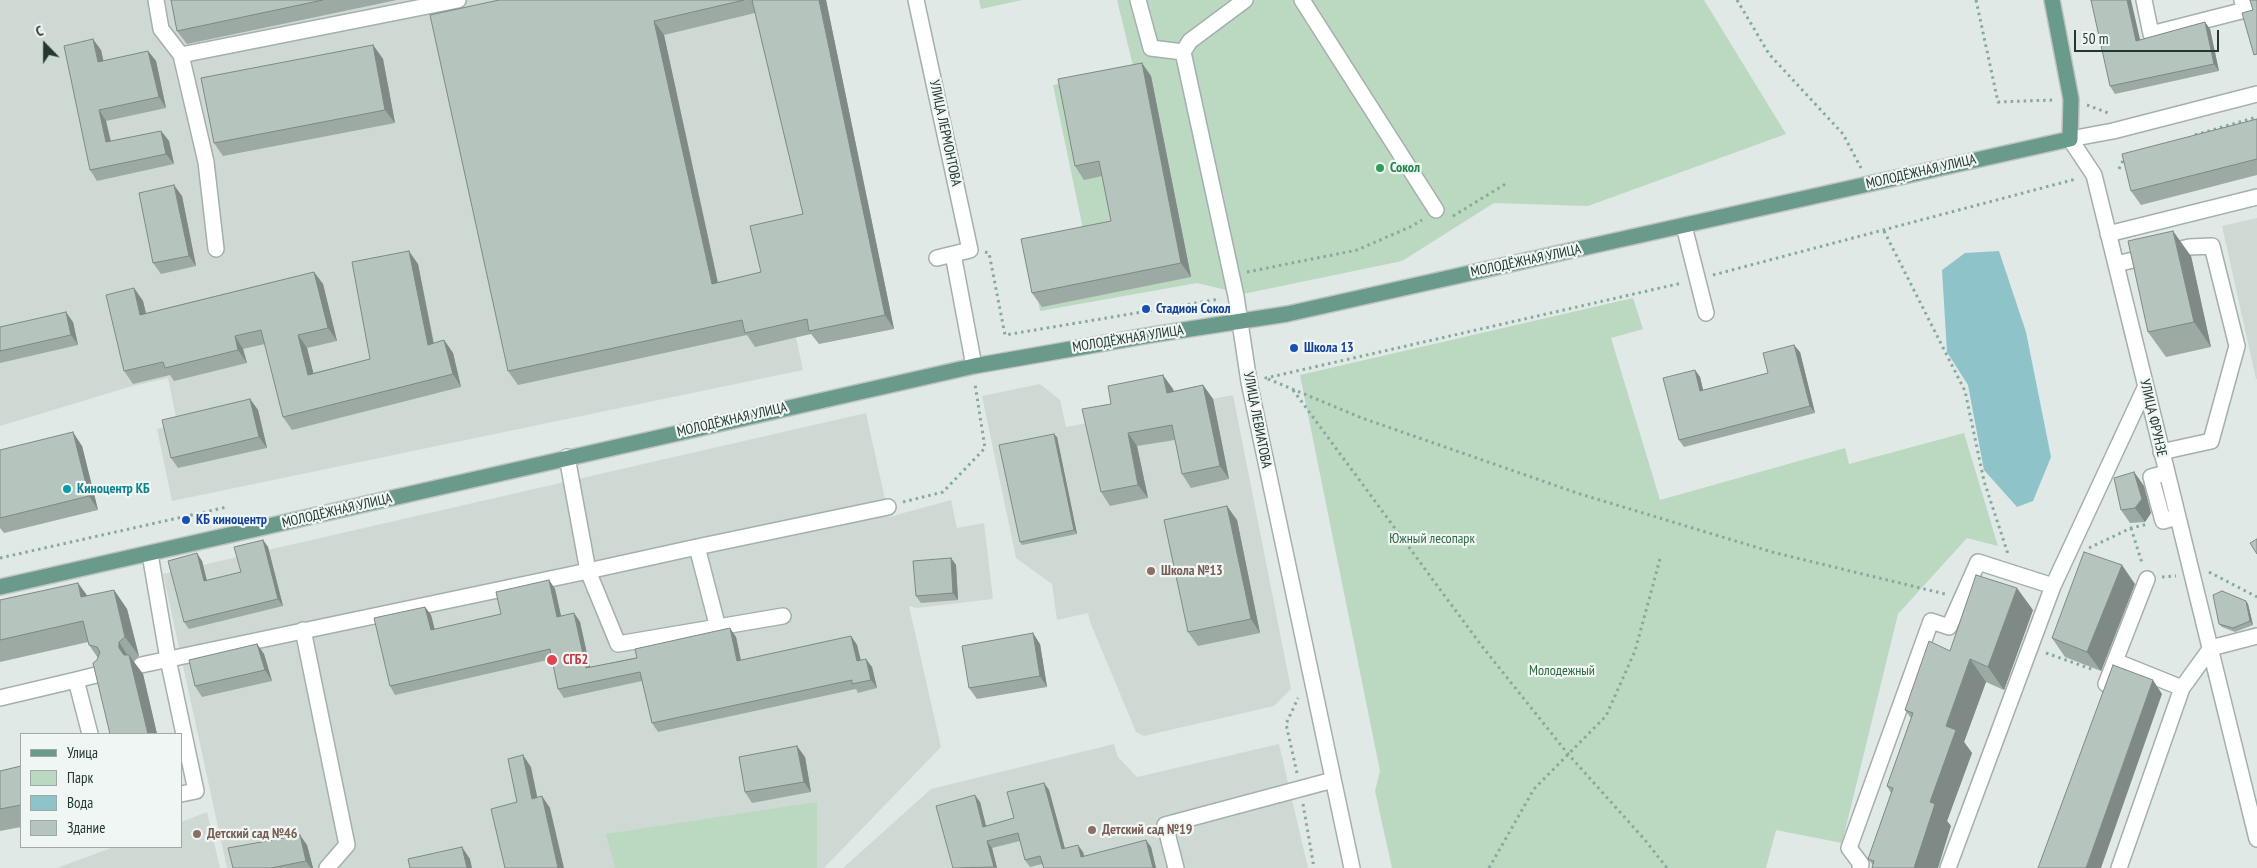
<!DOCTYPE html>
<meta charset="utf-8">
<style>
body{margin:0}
#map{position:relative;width:2257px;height:868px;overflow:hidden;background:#e0e9e5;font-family:"PT Sans Narrow",sans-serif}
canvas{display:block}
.legend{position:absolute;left:20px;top:733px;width:162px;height:115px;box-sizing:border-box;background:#f0f6f3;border:1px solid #9eaaa5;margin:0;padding:6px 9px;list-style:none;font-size:15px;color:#233831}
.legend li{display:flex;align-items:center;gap:10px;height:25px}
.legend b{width:25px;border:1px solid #9eaaa5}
.north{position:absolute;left:20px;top:20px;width:50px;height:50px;-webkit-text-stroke:4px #f0f6f3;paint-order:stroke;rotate:338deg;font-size:14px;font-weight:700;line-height:20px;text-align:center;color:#233831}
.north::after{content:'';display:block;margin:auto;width:18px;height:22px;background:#233831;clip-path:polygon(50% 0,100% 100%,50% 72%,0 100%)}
.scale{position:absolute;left:2074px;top:30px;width:145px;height:22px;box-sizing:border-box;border:2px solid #233831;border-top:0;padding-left:6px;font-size:15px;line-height:18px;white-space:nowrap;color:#233831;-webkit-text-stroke:4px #f0f6f3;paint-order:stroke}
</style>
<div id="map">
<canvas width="2257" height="868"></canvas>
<ul class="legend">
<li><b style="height:6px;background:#699a8b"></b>Улица</li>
<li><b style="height:14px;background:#bbd8c1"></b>Парк</li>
<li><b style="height:14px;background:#8dc3c9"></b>Вода</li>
<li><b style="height:14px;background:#b6c4be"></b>Здание</li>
</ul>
<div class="north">С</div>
<div class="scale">50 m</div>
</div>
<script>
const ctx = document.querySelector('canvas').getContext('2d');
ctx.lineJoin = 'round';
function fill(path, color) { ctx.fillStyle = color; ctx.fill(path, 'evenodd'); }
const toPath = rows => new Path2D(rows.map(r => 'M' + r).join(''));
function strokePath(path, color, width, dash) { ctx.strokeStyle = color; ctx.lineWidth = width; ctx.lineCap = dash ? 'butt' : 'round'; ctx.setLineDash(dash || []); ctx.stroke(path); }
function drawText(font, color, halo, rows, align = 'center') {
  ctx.font = font + ' "PT Sans Narrow",sans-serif'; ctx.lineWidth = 4.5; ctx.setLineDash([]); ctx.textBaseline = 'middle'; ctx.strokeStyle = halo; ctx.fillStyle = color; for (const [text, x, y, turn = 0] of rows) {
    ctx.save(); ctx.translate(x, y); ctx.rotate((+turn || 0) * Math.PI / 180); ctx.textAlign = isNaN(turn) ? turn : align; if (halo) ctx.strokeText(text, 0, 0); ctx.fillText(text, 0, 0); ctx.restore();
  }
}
fill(toPath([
 [0,0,826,0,894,329,819,344,816,333,796,337,803,370,172,501,157,429,177,423,168,378,129,387,0,426],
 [2257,218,2257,379,2256,379,2222,226],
 [1040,384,1060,400,1066,427,1233,395,1291,689,1274,706,1144,736,1136,732,1090,622,1088,613,1057,620,1052,584,1016,558,982,396],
 [866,413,889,517,951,500,957,528,984,523,993,599,917,608,909,606,941,747,824,868,227,868,163,574],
 [1114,744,1118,757,1137,777,1279,744,1308,868,843,868,931,789],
 [207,812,220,868,57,868,114,847,181,847,181,822]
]), '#cfd9d4');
fill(toPath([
 [979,0,1022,0,981,9],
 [1117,0,1704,0,1786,134,1588,206,1494,203,1402,261,1243,294,1197,283,1040,311,1026,238,1083,229,1053,85,1134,70],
 [1633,298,1643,329,1611,338,1660,500,1845,448,1849,464,1964,433,1998,546,1967,538,1898,614,1842,843,1776,830,1766,868,1392,868,1375,791,1380,771,1300,375],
 [817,802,817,868,615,868,606,834]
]), '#bbd8c1');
fill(toPath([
 [1999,251,2026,332,2051,457,2033,501,2017,507,1984,470,1968,385,1947,352,1942,270,1965,253]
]), '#8dc3c9');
const minor = toPath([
 [156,0,161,29,181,55,206,162,216,249],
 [916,0,970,250,937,258],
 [1138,0,1151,48,1183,52,1236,296,1249,382,1352,868],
 [1302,0,1436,210],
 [2144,0,2151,34,2245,10,2242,0],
 [1183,52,1190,41,1245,0],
 [181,55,458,0],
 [2257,94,2113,131,2070,139,2094,175,2257,839],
 [1684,226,1706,313],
 [2108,234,2257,197],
 [953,254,974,366],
 [2116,264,2189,247,2212,246,2237,346,2211,441,2161,452],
 [567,457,588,571,697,547],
 [2166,473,2151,477,2163,521,2177,517],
 [150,554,168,659,196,791,181,794],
 [718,628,697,547,888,507],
 [303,630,347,845,327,868],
 [2115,661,2182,688],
 [141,665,588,571,618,644,783,616],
 [76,680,104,673],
 [2106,684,2147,579],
 [0,698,76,680,90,734],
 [1176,868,1165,825,1333,780],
 [1860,868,1861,864,1849,848,1931,621,1949,627,1978,562,2053,586,2145,388],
 [1948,868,2053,586],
 [2119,868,2182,688,2211,648,2257,636]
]);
const major = toPath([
 [0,587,974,366,1151,335,1287,314,2070,139,2071,99,2052,0]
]);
strokePath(minor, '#a4b0ab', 18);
strokePath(major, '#bdc3c1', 18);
strokePath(toPath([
 [1737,0,1769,54,1843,134,1861,168],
 [1976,0,1998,102,2054,100],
 [2087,105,2111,114],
 [2195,135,2257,117],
 [2119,169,2125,156],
 [1453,216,1507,183],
 [1884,231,1965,391,1984,481,2008,554],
 [985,252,989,253,1005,335,1220,299],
 [1247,272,1357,250,1410,227,1422,220],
 [1713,275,2076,179],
 [1265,377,1266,378,1682,283],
 [1268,379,1362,418,1577,493,1772,552,1945,594],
 [1293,390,1481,645,1568,754,1645,840,1667,868],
 [903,502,943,492,985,448,975,384],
 [2131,528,2142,563],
 [2089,548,2131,528,2148,524],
 [0,558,227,507],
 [2209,572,2257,597],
 [2162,577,2176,576],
 [2046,653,2094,670],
 [1297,773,1286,724,1298,698],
 [1303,804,1314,868],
 [1489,868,1534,789,1606,716,1635,651,1660,559]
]), '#84aa9c', 3, [2.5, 4]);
strokePath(minor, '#fff', 15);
strokePath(major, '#699a8b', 15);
fill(toPath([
 [171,0,397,0,187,44,177,31],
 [499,0,826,0,894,329,819,344,811,334,755,347,747,335,518,385,508,371],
 [755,13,803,214,761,272,718,282,664,35],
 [2205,22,2210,29,2219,71,2115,94,2110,86,2140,40],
 [373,45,383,59,395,123,223,156,214,143],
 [101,50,103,61,148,51,156,61,166,108,106,121,111,141,161,131,169,141,174,164,97,181,90,170],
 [1151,76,1191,277,1042,307,1032,293,1111,221,1102,176,1084,180,1075,166],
 [2257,119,2257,175,2141,205,2131,191],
 [182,196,196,266,161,274,153,263],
 [2191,256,2211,347,2166,357,2148,332],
 [418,264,434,343,444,340,453,353,461,387,292,430,283,417,265,344,243,349,247,363,174,381,170,375,133,384,124,371,134,288,143,301,146,313,314,272,323,284,337,341,307,348,313,373,370,359],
 [73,322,78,345,0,363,0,327],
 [1800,352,1815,413,1684,447,1679,440,1695,370,1700,377,1703,390,1768,373],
 [1203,385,1213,399,1229,479,1191,488,1182,474,1175,440,1137,446,1148,498,1110,506,1101,492,1111,404,1173,389,1174,391],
 [250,399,258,410,267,448,178,468,171,458],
 [1057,437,1077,534,1022,545,1020,542],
 [82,446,98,510,4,533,0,528,0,450],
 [2134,472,2144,486,2151,513,2145,522,2130,523,2121,510],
 [1237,520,1260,633,1198,646,1188,632],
 [263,540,268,547,283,606,189,629,184,622,202,561,207,581,241,572],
 [951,558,956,565,958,600,921,603,916,596],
 [549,580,555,589,561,616,574,613,580,622,590,667,736,637,741,661,851,636,857,645,860,660,872,667,877,688,858,693,856,689,658,732,652,723,642,681,564,698,558,689,552,659,395,695,390,686,425,607,431,615,435,630,501,614],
 [2135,584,2101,671,2065,657,2052,638],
 [114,590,127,609,139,656,133,661,143,674,157,734,110,734,97,660,98,658,89,645,88,642,0,662,0,600,87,596],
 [2246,601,2248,604,2253,625,2235,632,2222,627,2219,624],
 [2033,610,2004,690,1986,682,1964,742,1972,753,1947,821,1951,826,1873,865,1868,859,1891,793,1887,786,1911,718,1905,710,1950,651],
 [257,644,264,654,272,681,202,697,195,686],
 [1040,644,1047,687,977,699,969,688],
 [805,757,811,792,752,803,745,792],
 [21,766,21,827,0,831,0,771],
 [1044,783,1049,790,1065,849,1083,852,1084,856,1151,847,1156,868,1044,868,1042,864,1030,867,1025,860,1020,841,992,848,997,868,953,868,980,802,986,826,1014,818],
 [307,845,313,868,233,868]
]), '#9da9a3');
fill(toPath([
 [819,0,826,0,894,329,885,315],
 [2127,0,2131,0,2142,48,2136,41],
 [654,21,664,35,721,298,712,284],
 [2205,22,2210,29,2219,71,2214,64],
 [93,39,101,50,106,72,98,62],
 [373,45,383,59,395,123,385,110],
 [148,51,156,61,166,108,159,97],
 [1142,63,1151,76,1191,277,1181,263],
 [99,110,106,121,113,153,106,142],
 [161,131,169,141,174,164,166,154],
 [174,185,182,196,196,266,189,256],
 [2173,231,2191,256,2211,347,2194,322],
 [409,251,418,264,436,357,428,345],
 [314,272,323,284,337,341,328,328],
 [134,288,143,301,149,327,140,315],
 [66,312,73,322,78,345,71,335],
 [298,335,307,348,317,387,308,375],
 [235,336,243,349,247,363,238,350],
 [444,340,453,353,461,387,453,374],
 [1794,345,1800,352,1815,413,1810,406],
 [1695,370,1700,377,1705,398,1700,391],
 [1163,375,1173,389,1177,406,1167,393],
 [1203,385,1213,399,1229,479,1220,466],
 [250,399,258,410,267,448,259,437],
 [73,432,82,446,98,510,89,496],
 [1128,433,1137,446,1148,498,1138,485],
 [1054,434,1057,437,1077,534,1074,530],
 [2134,472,2144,486,2151,513,2145,522,2135,508],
 [1227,506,1237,520,1260,633,1251,619],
 [263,540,268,547,283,606,278,599],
 [197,553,202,561,209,589,204,581],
 [951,558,956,565,958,600,953,593],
 [2122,565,2135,584,2101,671,2087,652],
 [549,580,555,589,563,625,557,617],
 [78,583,92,602,81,597],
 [2017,588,2033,610,2004,690,1988,667],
 [114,590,127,609,139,656,125,637],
 [2246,601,2248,604,2253,625,2250,621],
 [425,607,431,615,437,639,431,630],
 [574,613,580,622,592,677,586,668],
 [730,628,736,637,743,670,737,661],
 [1033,633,1040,644,1047,687,1040,676],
 [851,636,857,645,863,669,857,661],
 [119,642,130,659,129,655,143,674,157,734,148,734,119,648],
 [257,644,264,654,272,681,265,670],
 [866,659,872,667,877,688,871,680],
 [1970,659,1986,682,1964,742,1972,753,1947,821,1951,826,1938,868,1914,868,1946,726],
 [2153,680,2162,694,2101,868,2086,868],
 [797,746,805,757,811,792,804,782],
 [523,755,531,767,540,810,532,799],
 [1044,783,1049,790,1067,856,1062,849],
 [975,795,980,802,988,834,983,827],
 [542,796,550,808,564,868,558,868],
 [300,835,307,845,313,868,311,868,306,861],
 [1146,840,1151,847,1156,868,1153,868],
 [987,841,992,848,997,868,994,867],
 [1078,845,1083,852,1086,864,1081,857],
 [462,847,470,859,472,868,467,868]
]), '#7f8985');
const building = toPath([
 [171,0,323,0,177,31,171,0],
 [499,0,744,0,654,21,712,284,761,272,750,226,803,214,752,0,819,0,885,315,809,331,807,319,745,333,742,320,508,371,430,15,499,0],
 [2091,0,2127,0,2136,41,2205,22,2214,64,2110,86,2091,0],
 [2250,0,2257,0,2257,54,2254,55,2242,13,2253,10,2250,0],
 [93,39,98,62,148,51,159,97,99,110,106,142,161,131,166,154,90,170,64,46,93,39],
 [373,45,385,110,214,143,201,78,373,45],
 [1142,63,1181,263,1032,293,1021,239,1111,221,1099,161,1075,166,1058,79,1142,63],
 [2257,119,2257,159,2131,191,2122,154,2257,119],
 [174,185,189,256,153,263,139,193,174,185],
 [2173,231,2194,322,2148,332,2128,241,2173,231],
 [409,251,428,345,444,340,453,374,283,417,261,330,235,336,238,350,165,368,163,362,124,371,106,295,134,288,140,315,314,272,328,328,298,335,308,375,370,359,352,262,409,251],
 [66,312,71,335,0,351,0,327,66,312],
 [1794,345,1810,406,1679,440,1663,378,1695,370,1700,391,1768,373,1763,353,1794,345],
 [1163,375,1167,393,1203,385,1220,466,1182,474,1172,425,1128,433,1138,485,1101,492,1082,409,1111,404,1108,386,1163,375],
 [250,399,259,437,171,458,162,420,250,399],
 [73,432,89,496,0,518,0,450,73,432],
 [1054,434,1074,530,1020,542,999,445,1054,434],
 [2134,472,2142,499,2135,508,2121,510,2114,478,2134,472],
 [1227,506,1251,619,1188,632,1164,520,1227,506],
 [2257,539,2257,554,2250,543,2257,539],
 [263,540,278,599,184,622,168,561,197,553,204,581,241,572,234,547,263,540],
 [2084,552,2122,565,2087,652,2052,638,2084,552],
 [951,558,953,593,916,596,913,561,951,558],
 [1976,575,2017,588,1988,667,1970,659,1946,726,1956,730,1930,802,1935,804,1914,868,1872,868,1874,861,1868,859,1893,788,1887,786,1913,713,1905,710,1929,641,1950,651,1976,575],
 [549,580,557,617,574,613,586,668,637,658,635,649,730,628,737,661,851,636,857,661,866,659,871,680,852,684,852,680,652,723,640,672,558,689,550,649,390,686,374,618,425,607,431,630,501,614,496,592,549,580],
 [78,583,81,597,114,590,125,637,119,642,119,648,124,655,129,655,148,734,110,734,93,663,97,660,100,652,97,647,89,645,83,621,0,640,0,600,78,583],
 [2222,591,2246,601,2250,621,2233,628,2219,624,2213,595,2222,591],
 [1033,633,1040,676,969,688,962,646,1033,633],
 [257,644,265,670,195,686,189,660,257,644],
 [2113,665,2153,680,2086,868,2038,868,2113,665],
 [797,746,804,782,745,792,739,757,797,746],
 [523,755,532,799,542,796,558,868,505,868,491,809,517,802,508,759,523,755],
 [21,766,21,805,0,809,0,771,21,766],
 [1044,783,1062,849,1078,845,1081,857,1146,840,1153,868,1044,868,1040,856,1025,860,1018,833,987,841,994,867,953,868,936,806,975,795,983,827,1014,818,1007,792,1044,783],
 [300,835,306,861,271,868,233,868,228,848,300,835],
 [462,847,467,868,410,868,408,859,462,847]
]);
fill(building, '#b6c4be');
strokePath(building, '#7f8985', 1);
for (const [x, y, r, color] of [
 [1380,168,5,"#2e9e5b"],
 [1146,309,5,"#1a4fb4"],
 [1294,348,5,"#1a4fb4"],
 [67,489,5,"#0f9aa8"],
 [186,520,5,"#1a4fb4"],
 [1151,571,5,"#8d6e63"],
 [552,660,6,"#e0444e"],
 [1092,830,5,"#8d6e63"],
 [197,834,5,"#8d6e63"]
]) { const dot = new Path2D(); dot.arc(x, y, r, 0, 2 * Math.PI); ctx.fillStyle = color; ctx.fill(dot); strokePath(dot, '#f0f6f3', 2); }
drawText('14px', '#233831', '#f0f6f3', [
 ["УЛИЦА ЛЕРМОНТОВА",945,133,78],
 ["МОЛОДЁЖНАЯ УЛИЦА",1921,172,-13],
 ["МОЛОДЁЖНАЯ УЛИЦА",1526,261,-12],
 ["МОЛОДЁЖНАЯ УЛИЦА",1128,339,-9],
 ["УЛИЦА ФРУНЗЕ",2153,418,77],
 ["МОЛОДЁЖНАЯ УЛИЦА",732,420,-13],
 ["УЛИЦА ЛЕВИАТОВА",1257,420,79],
 ["МОЛОДЁЖНАЯ УЛИЦА",337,511,-13]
]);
drawText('bold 14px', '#27864d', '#f0f6f3', [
 ["Сокол",1390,168]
], 'left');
drawText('bold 14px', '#164399', '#f0f6f3', [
 ["Стадион Сокол",1156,309],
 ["Школа 13",1304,348],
 ["КБ киноцентр",196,520]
], 'left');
drawText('bold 14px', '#0d838f', '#f0f6f3', [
 ["Киноцентр КБ",77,489]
], 'left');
drawText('14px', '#316a44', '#f0f6f3', [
 ["Южный лесопарк",1432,539],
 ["Молодежный",1562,671]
]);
drawText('bold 14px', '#785e54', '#f0f6f3', [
 ["Школа №13",1161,571],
 ["Детский сад №19",1102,830],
 ["Детский сад №46",207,834]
], 'left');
drawText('bold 14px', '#be3a42', '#f0f6f3', [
 ["СГБ2",563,660]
], 'left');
</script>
